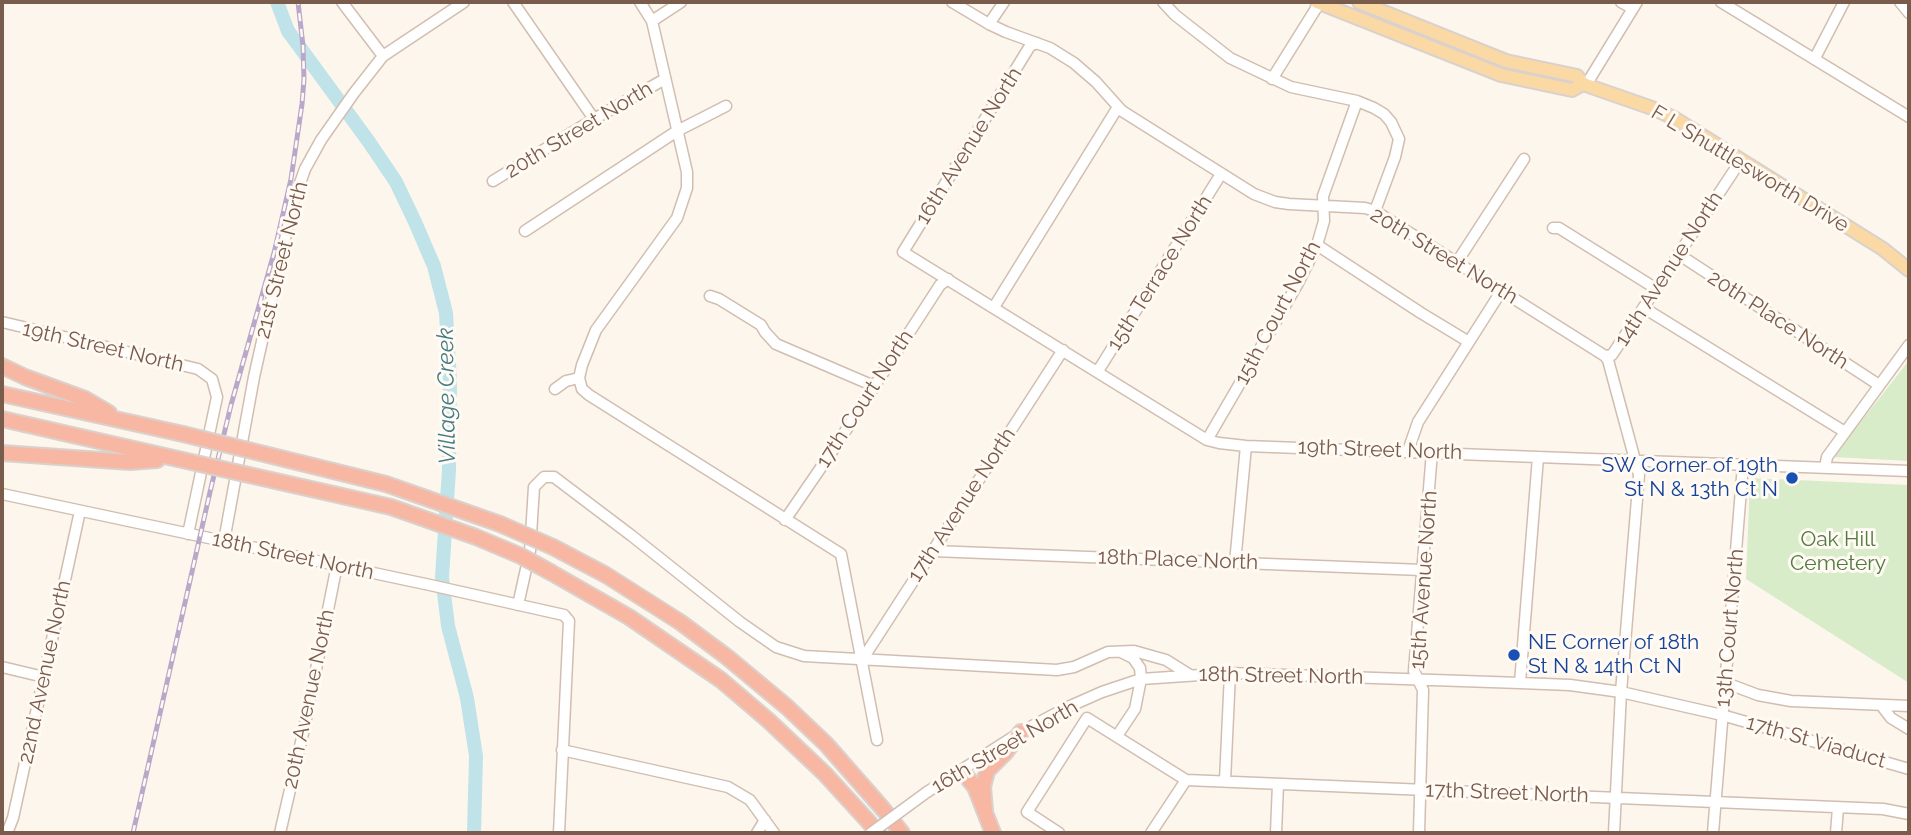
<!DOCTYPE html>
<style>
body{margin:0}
#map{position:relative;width:1911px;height:835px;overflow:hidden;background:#fdf6ec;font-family:Raleway,sans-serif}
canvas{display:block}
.frame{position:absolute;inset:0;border:4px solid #7a5c4d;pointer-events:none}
</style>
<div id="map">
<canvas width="1911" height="835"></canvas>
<div class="frame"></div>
</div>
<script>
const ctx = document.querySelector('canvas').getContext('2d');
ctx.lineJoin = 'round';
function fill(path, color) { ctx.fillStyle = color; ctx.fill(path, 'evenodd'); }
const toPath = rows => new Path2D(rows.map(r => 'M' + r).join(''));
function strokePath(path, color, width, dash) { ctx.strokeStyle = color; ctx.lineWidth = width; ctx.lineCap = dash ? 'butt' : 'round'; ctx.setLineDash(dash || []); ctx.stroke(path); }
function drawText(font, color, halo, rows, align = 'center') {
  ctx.font = font + ' Raleway,sans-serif'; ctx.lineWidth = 6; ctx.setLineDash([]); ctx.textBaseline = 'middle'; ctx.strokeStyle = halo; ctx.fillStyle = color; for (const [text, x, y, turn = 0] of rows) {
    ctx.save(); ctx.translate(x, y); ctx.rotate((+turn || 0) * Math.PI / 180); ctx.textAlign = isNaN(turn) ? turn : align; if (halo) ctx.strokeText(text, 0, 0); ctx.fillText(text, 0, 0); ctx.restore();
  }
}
fill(toPath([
 [1909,360,1909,461,1833,457,1889,386],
 [1750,478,1909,485,1909,683,1746,579]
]), '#d8ecc9');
strokePath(toPath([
 [277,2,288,31,369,142,396,182,415,222,434,266,446,313,450,381,449,470,442,577,448,626,467,698,476,756,474,833]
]), '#bfe3e8', 14);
const minor = toPath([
 [342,2,383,56],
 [513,2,594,119],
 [952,2,989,24,1006,32,1050,48,1074,63,1096,82,1122,111,1254,194,1275,202,1289,204,1365,208,1375,211,1605,356],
 [1163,2,1175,15,1230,58,1291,87,1357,101,1374,108,1384,114,1391,122,1399,139,1395,157,1375,211],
 [1621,2,1632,8],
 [1721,2,1909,117],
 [1900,2,1909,13],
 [652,21,681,2],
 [989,24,1004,2],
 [1037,43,1030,46,903,252,1207,440,1219,443,1246,446,1909,471],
 [1815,58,1844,2],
 [1272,79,1320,2],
 [1586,85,1637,2],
 [493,181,594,119,665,79],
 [1553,228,1559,228,1655,288],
 [525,231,677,131,726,106],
 [1317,245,1421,313,1469,342],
 [1678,254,1879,385],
 [1457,262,1524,159],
 [710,296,719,299,761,325,765,332,776,344,874,386],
 [994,307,1118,107],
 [1644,308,1845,432],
 [2,322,198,369,212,379,217,397,188,534],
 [1605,356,1608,360,1639,475,1621,692,1614,833],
 [1605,356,1612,355,1741,160],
 [1098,371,1221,174],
 [579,378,582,365,596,330,677,218,687,188,687,172,652,21,640,2],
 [555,389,566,381,579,378,582,389,589,395,841,554,877,740],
 [1207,440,1297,285,1317,245,1324,221,1323,196,1357,101],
 [1408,451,1418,422,1502,290],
 [1825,468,1827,457,1909,345],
 [2,494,430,585,564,615,569,621,559,833],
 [785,520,835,447,940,285,948,279],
 [224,541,254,377,293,203,305,169,321,140,354,93,383,56,464,2],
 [933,551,1422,570],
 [1235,563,1246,446],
 [518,605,530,551,534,487,544,477,554,477,632,536,740,622,776,647,804,656,1057,670,1074,667,1108,652,1134,651,1166,660,1190,675],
 [862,660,1063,350],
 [2,667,44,677],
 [1520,683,1538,457],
 [1726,683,1758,695,1791,701,1909,706],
 [1881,705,1891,718,1909,729],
 [1117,736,1135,709,1141,679,1140,668,1133,658,1121,652],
 [562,750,728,787,750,800,774,833],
 [1225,781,1230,673],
 [927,792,1021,732,1068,707,1102,692,1141,679,1230,673,1520,683,1570,685,1621,692,1722,715,1909,769],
 [7,833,13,818,80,511],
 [280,833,304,729,337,565],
 [757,833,765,820],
 [1059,833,1027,812,1087,718,1186,780,1883,809,1909,814],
 [1151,833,1186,780],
 [1276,833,1278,784],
 [1419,833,1423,690,1414,671,1432,452],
 [1713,833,1743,465],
 [1836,833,1838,808]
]);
const major = toPath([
 [1317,2,1501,75,1572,90,1583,84],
 [1359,2,1506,61,1577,76,1583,84,1652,108,1674,118,1883,249,1909,270]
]);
const highway = toPath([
 [2,366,25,377,85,399,109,413],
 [2,394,183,434],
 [2,419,178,459],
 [2,453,130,462,157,460],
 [553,547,606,575,680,622,727,657,787,707,826,744,883,809,902,833],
 [552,573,629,617,721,680,769,721,825,774,867,820,878,833],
 [959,772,966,776,975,787,993,833],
 [985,810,983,787,987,771,1005,753,1021,732]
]);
strokePath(minor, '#d1beb0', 13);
strokePath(major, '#dad1cd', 16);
strokePath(highway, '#dad1cd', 18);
strokePath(minor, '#fff', 10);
strokePath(major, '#fbd9a5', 12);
strokePath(highway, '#f7b7a3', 14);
const rail = toPath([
 [133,833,210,492,231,405,274,253,291,179,302,104,304,79,303,46,298,2]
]);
strokePath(rail, '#b9a8c9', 5);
strokePath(rail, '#fffaf3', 2.5, [8]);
const minorBridge = toPath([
 [871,833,927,792]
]);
const highwayBridge = toPath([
 [183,434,386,484,500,524,553,547],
 [178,459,391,507,476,537,521,556,552,573]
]);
strokePath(minorBridge, '#d1beb0', 13, []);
strokePath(highwayBridge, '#dad1cd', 18, []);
strokePath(minorBridge, '#fff', 10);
strokePath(highwayBridge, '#f7b7a3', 14);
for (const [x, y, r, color] of [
 [1792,478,7,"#1a4fb4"],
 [1514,655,7,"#1a4fb4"]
]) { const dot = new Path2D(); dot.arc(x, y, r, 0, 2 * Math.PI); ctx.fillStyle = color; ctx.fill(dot); strokePath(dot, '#fffaf3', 2.5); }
drawText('21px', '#7a5c4d', '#fffaf3', [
 ["20th Street North",579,130,-31],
 ["16th Avenue North",969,146,-58],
 ["F L Shuttlesworth Drive",1750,169,31],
 ["20th Street North",1444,256,31],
 ["21st Street North",282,260,-76],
 ["14th Avenue North",1669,269,-57],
 ["15th Terrace North",1160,273,-58],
 ["15th Court North",1278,313,-62],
 ["20th Place North",1778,320,33],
 ["19th Street North",103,347,13],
 ["17th Court North",865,399,-57],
 ["19th Street North",1380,450,2],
 ["17th Avenue North",962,505,-57],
 ["18th Street North",293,556,12],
 ["18th Place North",1178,560,2],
 ["15th Avenue North",1424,580,-86],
 ["13th Court North",1730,628,-85],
 ["22nd Avenue North",45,672,-78],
 ["18th Street North",1281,676,1],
 ["20th Avenue North",309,699,-78],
 ["17th St Viaduct",1816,742,16],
 ["16th Street North",1005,747,-30],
 ["17th Street North",1507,793,2]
]);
drawText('21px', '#164399', '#fffaf3', [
 ["SW Corner of 19th",1778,466],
 ["St N & 13th Ct N",1778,490],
 ["NE Corner of 18th",1528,643,"left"],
 ["St N & 14th Ct N",1528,667,"left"]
], 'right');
drawText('21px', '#537a41', '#fffaf3', [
 ["Oak Hill",1838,540],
 ["Cemetery",1838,564]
]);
drawText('italic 23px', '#437c86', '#fffaf3', [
 ["Village Creek",447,396,-91]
]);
</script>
